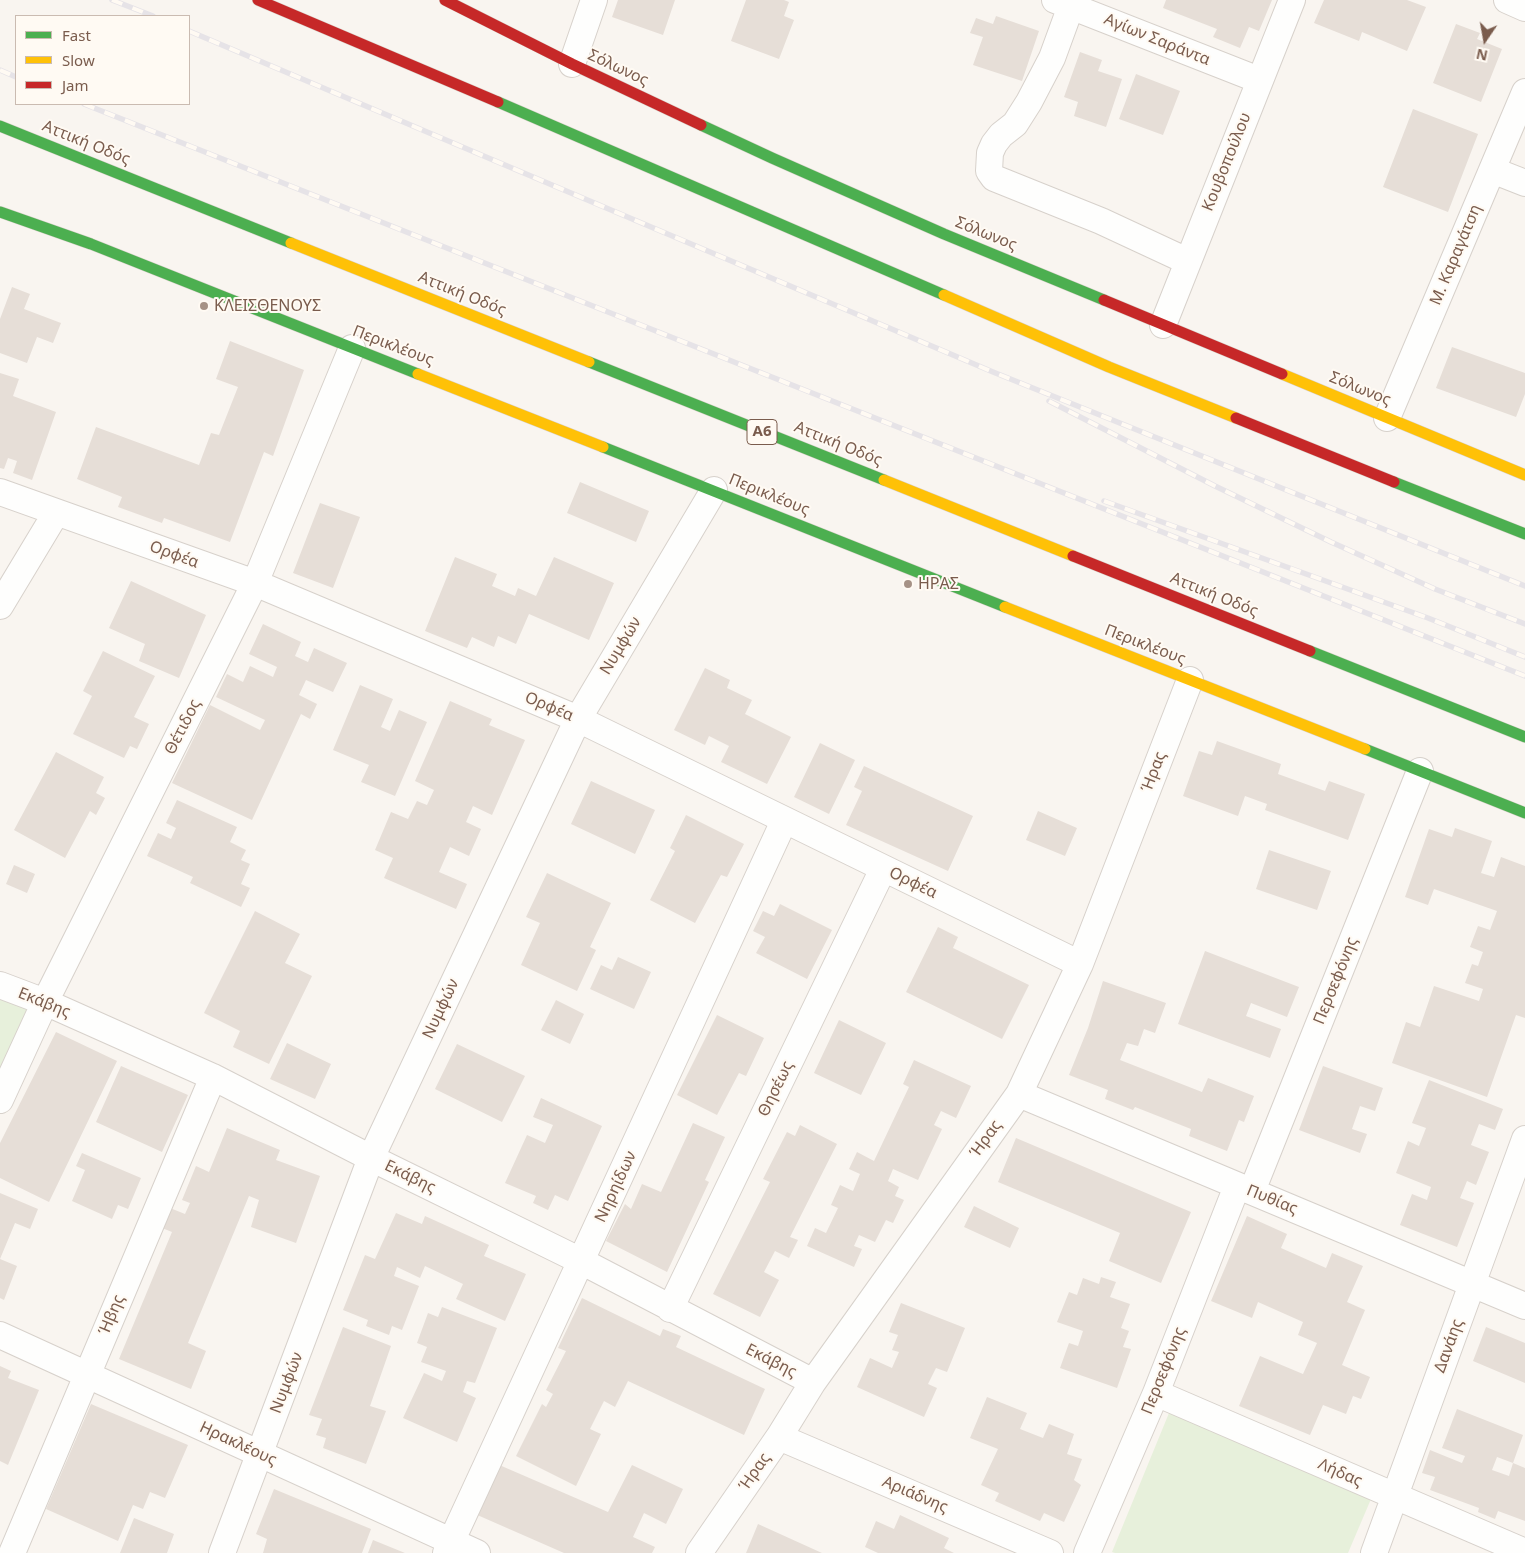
<!DOCTYPE html>
<meta charset="utf-8">
<style>
body{margin:0}
#map{position:relative;width:1525px;height:1553px;overflow:hidden;background:#f9f5f0;font-family:"Noto Sans",sans-serif}
canvas{display:block}
.legend{position:absolute;left:15px;top:15px;width:175px;height:90px;box-sizing:border-box;background:#fffaf3;border:1px solid #cabbb1;margin:0;padding:6px 9px;list-style:none;font-size:15px;color:#7a5c4d}
.legend li{display:flex;align-items:center;gap:10px;height:25px}
.legend b{width:25px;border:1px solid #cabbb1}
.north{position:absolute;left:1460px;top:15px;width:50px;height:50px;-webkit-text-stroke:4px #fffaf3;paint-order:stroke;rotate:192deg;font-size:14px;font-weight:700;line-height:20px;text-align:center;color:#7a5c4d}
.north::after{content:'';display:block;margin:auto;width:18px;height:22px;background:#7a5c4d;clip-path:polygon(50% 0,100% 100%,50% 72%,0 100%)}
</style>
<div id="map">
<canvas width="1525" height="1553"></canvas>
<ul class="legend">
<li><b style="height:6px;background:#4caf50"></b>Fast</li>
<li><b style="height:6px;background:#ffc107"></b>Slow</li>
<li><b style="height:6px;background:#c62828"></b>Jam</li>
</ul>
<div class="north">N</div>
</div>
<script>
const ctx = document.querySelector('canvas').getContext('2d');
ctx.lineJoin = 'round';
function fill(path, color) { ctx.fillStyle = color; ctx.fill(path, 'evenodd'); }
const toPath = rows => new Path2D(rows.map(r => 'M' + r).join(''));
function strokePath(path, color, width, dash) { ctx.strokeStyle = color; ctx.lineWidth = width; ctx.lineCap = dash ? 'butt' : 'round'; ctx.setLineDash(dash || []); ctx.stroke(path); }
function drawText(font, color, halo, rows, align = 'center') {
  ctx.font = font + ' "Noto Sans",sans-serif'; ctx.lineWidth = 4; ctx.setLineDash([]); ctx.textBaseline = 'middle'; ctx.strokeStyle = halo; ctx.fillStyle = color; for (const [text, x, y, turn = 0] of rows) {
    ctx.save(); ctx.translate(x, y); ctx.rotate((+turn || 0) * Math.PI / 180); ctx.textAlign = isNaN(turn) ? turn : align; if (halo) ctx.strokeText(text, 0, 0); ctx.fillText(text, 0, 0); ctx.restore();
  }
}
fill(toPath([
 [0,985,45,1002,0,1100],
 [1169,1413,1371,1499,1348,1553,1115,1553,1112,1552]
]), '#e7f0db');
fill(toPath([
 [618,0,675,0,663,35,612,17],
 [746,0,784,0,789,2,784,16,794,20,779,59,731,41],
 [1166,0,1272,0,1259,31,1249,27,1240,48,1213,37,1217,29,1163,8],
 [1324,0,1407,0,1426,7,1407,51,1362,32,1359,41,1314,23],
 [996,16,1039,31,1022,81,973,65,983,37,970,33,976,18,993,24],
 [1456,24,1480,33,1477,39,1502,49,1481,102,1433,83],
 [1080,52,1102,60,1098,71,1122,79,1106,127,1074,116,1078,102,1064,97],
 [1136,74,1180,91,1163,135,1119,119],
 [1413,109,1478,134,1448,212,1383,187],
 [12,287,30,294,24,309,61,323,53,343,37,337,27,363,0,353,0,319],
 [230,341,304,370,273,456,264,452,230,542,164,518,162,523,118,507,122,497,77,479,96,427,199,465,211,433,219,435,238,387,216,379],
 [1452,347,1525,373,1525,394,1516,417,1436,388],
 [0,373,19,379,13,396,56,412,32,480,13,473,17,461,8,458,4,469,0,468],
 [580,482,649,511,636,542,567,513],
 [320,503,360,517,333,588,293,573],
 [455,557,497,574,492,586,515,596,518,588,536,596,554,557,614,583,589,640,529,614,516,644,498,636,494,647,472,637,467,648,425,631],
 [131,581,206,615,179,678,139,661,145,644,109,628],
 [263,624,301,642,295,656,308,662,314,648,347,663,333,692,306,680,299,695,317,704,310,719,301,714,252,820,172,783,210,705,260,730,265,720,216,697,227,674,243,682,250,666,273,677,277,667,249,654],
 [103,651,155,676,134,717,149,724,137,749,130,746,124,758,73,734,92,696,83,691],
 [705,668,730,680,727,688,752,700,745,714,791,737,767,784,721,762,729,746,709,736,705,745,674,730],
 [360,685,393,699,381,727,390,731,399,710,427,722,395,796,361,782,369,765,333,750],
 [450,701,492,719,489,725,525,740,492,815,473,806,466,822,481,829,469,856,450,847,439,872,467,884,456,909,384,878,393,858,375,850,391,812,408,819,417,801,427,805,434,790,415,781],
 [1217,741,1281,764,1278,774,1325,791,1329,781,1365,794,1348,840,1265,810,1267,804,1245,796,1238,816,1183,796,1199,751,1212,755],
 [820,743,855,760,829,814,794,797],
 [56,752,104,777,96,793,105,798,96,815,90,811,65,858,14,830],
 [864,766,973,816,948,871,846,825,862,791,854,787],
 [591,781,655,810,635,854,571,824],
 [177,800,237,827,230,842,246,850,241,860,250,864,241,884,250,888,241,907,190,883,193,877,147,856,158,833,171,839,176,828,166,823],
 [1038,811,1077,828,1065,856,1026,840],
 [686,815,744,844,727,877,721,875,695,923,650,900,675,851,670,848],
 [1455,828,1492,841,1481,873,1494,877,1501,857,1525,866,1525,1018,1516,1015,1487,1097,1392,1063,1406,1022,1420,1027,1434,986,1479,1001,1483,989,1465,983,1472,964,1478,966,1483,952,1470,947,1478,926,1490,930,1497,911,1434,889,1428,905,1405,897,1429,829,1452,837],
 [1269,850,1331,871,1317,910,1256,889],
 [14,865,35,874,27,893,6,884],
 [547,873,611,903,590,947,596,950,577,991,521,965,540,923,526,917],
 [780,904,832,930,807,979,756,953,765,937,753,931,763,911,774,916],
 [255,911,300,934,285,963,312,976,269,1064,233,1047,240,1031,204,1013],
 [938,927,958,937,953,948,1029,985,1002,1039,906,992],
 [1205,951,1299,987,1287,1017,1251,1003,1246,1016,1281,1029,1270,1058,1178,1024],
 [618,957,651,972,634,1009,590,989,601,965,612,970],
 [1103,981,1166,1003,1155,1033,1144,1029,1138,1046,1127,1043,1120,1060,1202,1092,1208,1078,1254,1096,1244,1122,1239,1120,1227,1151,1189,1136,1191,1129,1135,1107,1133,1110,1105,1099,1108,1090,1069,1075,1088,1028],
 [556,1000,584,1014,570,1044,541,1030],
 [717,1015,764,1038,746,1076,739,1073,717,1115,677,1095],
 [839,1020,886,1043,861,1095,814,1073],
 [56,1032,117,1061,49,1202,0,1178,0,1143],
 [287,1043,331,1064,315,1099,270,1079],
 [457,1044,525,1076,502,1122,435,1089],
 [914,1060,971,1086,956,1118,941,1111,934,1125,942,1129,918,1180,893,1169,888,1181,899,1187,895,1196,904,1200,893,1223,886,1220,875,1242,859,1235,854,1246,862,1249,854,1267,807,1246,815,1228,826,1233,838,1208,831,1205,840,1185,853,1191,860,1174,849,1169,857,1152,874,1161,909,1087,903,1084],
 [121,1066,188,1095,162,1152,96,1122],
 [1323,1066,1383,1088,1375,1111,1360,1106,1352,1129,1367,1134,1360,1153,1299,1130],
 [1429,1080,1503,1109,1495,1130,1479,1124,1471,1145,1489,1152,1476,1185,1467,1181,1460,1198,1474,1203,1457,1247,1400,1225,1412,1194,1427,1200,1431,1187,1396,1173,1408,1141,1419,1146,1426,1128,1412,1123],
 [541,1098,602,1126,568,1201,555,1195,548,1210,533,1203,536,1196,505,1183,527,1135,545,1143,553,1125,533,1117],
 [693,1123,725,1137,705,1180,709,1182,667,1272,606,1241,625,1204,631,1209,642,1184,661,1192],
 [800,1125,837,1144,790,1237,798,1240,789,1258,775,1251,764,1272,779,1280,760,1317,713,1294,770,1182,763,1179,787,1132,795,1136],
 [227,1128,280,1150,276,1160,320,1176,296,1243,251,1227,259,1200,249,1196,188,1343,206,1351,191,1389,119,1359,172,1232,162,1228,170,1208,185,1214,190,1203,182,1200,196,1166,209,1172],
 [1016,1138,1191,1212,1161,1283,1109,1261,1120,1233,998,1182],
 [82,1153,141,1178,128,1209,118,1205,112,1219,72,1201,85,1170,76,1166],
 [0,1193,38,1209,30,1229,15,1223,0,1259,17,1266,4,1300,0,1298],
 [974,1206,1019,1228,1010,1248,964,1227],
 [396,1213,422,1224,425,1216,489,1245,484,1256,526,1274,505,1321,456,1299,463,1284,425,1266,420,1278,397,1267,394,1276,419,1286,402,1330,392,1326,389,1335,366,1326,368,1320,343,1310,365,1255,375,1259],
 [1247,1216,1287,1234,1281,1248,1326,1268,1332,1253,1363,1266,1347,1302,1365,1310,1342,1365,1370,1377,1361,1399,1353,1396,1346,1414,1323,1405,1310,1435,1239,1406,1260,1356,1303,1374,1317,1343,1298,1335,1303,1322,1258,1302,1252,1318,1211,1301],
 [1101,1277,1116,1282,1110,1297,1130,1304,1121,1328,1129,1331,1123,1347,1131,1349,1117,1388,1060,1368,1069,1343,1078,1346,1083,1331,1057,1322,1069,1292,1077,1295,1083,1278,1099,1284],
 [582,1298,660,1336,663,1329,681,1336,676,1347,765,1389,744,1435,628,1381,615,1407,604,1401,590,1429,601,1434,576,1486,516,1456,542,1404,546,1407,553,1394,546,1390,566,1351,558,1348],
 [901,1303,965,1328,947,1372,936,1368,928,1384,937,1388,924,1417,857,1387,870,1358,892,1368,899,1352,892,1350,898,1335,889,1332],
 [442,1307,497,1328,475,1383,467,1381,463,1392,476,1398,457,1442,403,1418,424,1373,442,1381,446,1371,421,1362,427,1347,417,1343,428,1313,438,1317],
 [343,1327,391,1346,370,1406,386,1411,366,1464,323,1448,326,1438,316,1435,322,1419,309,1415],
 [1486,1327,1525,1343,1525,1383,1473,1361],
 [0,1366,11,1371,8,1378,39,1390,8,1465,0,1461],
 [987,1397,1027,1413,1020,1429,1043,1438,1049,1424,1074,1434,1067,1454,1082,1459,1074,1480,1081,1485,1064,1522,1044,1513,1040,1521,995,1501,999,1493,981,1485,998,1449,970,1438],
 [91,1404,188,1445,165,1498,150,1492,143,1509,133,1505,118,1541,46,1509],
 [1457,1409,1523,1435,1513,1463,1497,1457,1492,1470,1509,1476,1513,1463,1525,1468,1525,1521,1498,1511,1495,1519,1478,1512,1479,1508,1430,1490,1435,1477,1422,1473,1430,1450,1462,1463,1465,1456,1442,1448],
 [497,1464,608,1512,632,1465,683,1489,666,1524,644,1513,633,1537,655,1547,652,1553,564,1553,475,1514],
 [274,1489,371,1529,362,1553,263,1553,267,1539,256,1534],
 [900,1515,949,1538,944,1548,954,1553,878,1553,865,1547,876,1521,894,1529],
 [134,1518,174,1534,167,1553,120,1553],
 [758,1524,822,1553,746,1553],
 [373,1540,405,1553,368,1553]
]), '#e6ded7');
const street = toPath([
 [1055,0,1259,80],
 [1507,0,1525,8],
 [1071,6,1052,58,1029,102,1015,124,1001,135,994,144,990,153,989,171,994,178,1101,221,1187,261],
 [572,64,594,0],
 [1492,170,1525,183],
 [1163,325,1292,0],
 [1387,418,1525,92],
 [0,492,255,583,578,719,1080,964],
 [0,606,56,513],
 [0,985,45,1002,213,1077,371,1158,581,1261,813,1382],
 [1019,1094,1525,1306],
 [0,1100,45,1002,255,583,352,348],
 [1252,1191,1420,771],
 [670,1309,883,869],
 [0,1335,477,1553],
 [1156,1393,1525,1552],
 [779,1437,1050,1553],
 [12,1553,213,1077],
 [222,1553,371,1158,578,719,714,490],
 [446,1553,784,821],
 [699,1553,779,1437,813,1382,1019,1094,1080,964,1190,680],
 [1087,1553,1156,1393,1237,1186],
 [1374,1553,1525,1139]
]);
const fast = toPath([
 [498,102,944,295],
 [701,125,772,158,944,234,1104,300],
 [0,126,291,243],
 [0,212,91,244,418,374],
 [589,362,884,480],
 [603,447,1005,607],
 [1394,482,1525,534],
 [1310,651,1525,737],
 [1365,749,1525,813]
]);
const slow = toPath([
 [291,243,589,362],
 [944,295,1109,367,1236,418],
 [418,374,603,447],
 [1282,374,1525,475],
 [884,480,1073,556],
 [1005,607,1365,749]
]);
const jam = toPath([
 [258,0,498,102],
 [445,0,572,64,701,125],
 [1104,300,1282,374],
 [1236,418,1394,482],
 [1073,556,1310,651]
]);
strokePath(street, '#d7d1cb', 28);
strokePath(fast, '#d9d2cb', 12);
strokePath(slow, '#d9d2cb', 12);
strokePath(jam, '#d9d2cb', 12);
strokePath(street, '#fefefd', 26);
strokePath(fast, '#4caf50', 11);
strokePath(slow, '#ffc107', 11);
strokePath(jam, '#c62828', 11);
const rail = toPath([
 [112,0,153,16],
 [189,31,993,372,1525,586],
 [0,70,16,77],
 [84,104,1525,676],
 [1049,401,1215,486,1331,542,1435,589,1525,624],
 [1104,501,1428,618,1525,657]
]);
strokePath(rail, '#e6e3e7', 5.5);
strokePath(rail, '#fffaf3', 4, [11]);
for (const [x, y, r, color] of [
 [204,306,5,"#a69286"],
 [908,584,5,"#a69286"]
]) { const dot = new Path2D(); dot.arc(x, y, r, 0, 2 * Math.PI); ctx.fillStyle = color; ctx.fill(dot); strokePath(dot, '#fffaf3', 2); }
for (const [x, y, w] of [
 [762,432,30]
]) { const box = new Path2D(); box.roundRect(x - w / 2, y - 12.5, w, 25, 4); ctx.fillStyle = '#fffaf3'; ctx.fill(box); strokePath(box, '#7a5c4d', 1); }
drawText('bold 15px', '#7a5c4d', null, [
 ["Α6",762,432]
]);
drawText('16px', '#7a5c4d', '#fffaf3', [
 ["Αγίων Σαράντα",1157,40,22],
 ["Σόλωνος",618,68,25],
 ["Αττική Οδός",86,143,22],
 ["Κουβοπούλου",1227,162,-68],
 ["Σόλωνος",986,234,22],
 ["Μ. Καραγάτση",1456,255,-67],
 ["Αττική Οδός",462,294,22],
 ["Περικλέους",393,346,21],
 ["Σόλωνος",1360,389,22],
 ["Αττική Οδός",838,444,22],
 ["Περικλέους",769,495,22],
 ["Ορφέα",174,555,20],
 ["Αττική Οδός",1214,595,22],
 ["Περικλέους",1145,645,21],
 ["Νυμφών",621,646,-59],
 ["Ορφέα",549,707,23],
 ["Θέτιδος",183,727,-63],
 ["Ήρας",1154,772,-69],
 ["Ορφέα",913,883,26],
 ["Περσεφόνης",1336,981,-68],
 ["Εκάβης",44,1003,22],
 ["Νυμφών",441,1009,-65],
 ["Θησέως",776,1089,-64],
 ["Ήρας",986,1139,-54],
 ["Εκάβης",410,1177,26],
 ["Νηρηίδων",616,1187,-65],
 ["Πυθίας",1272,1200,22],
 ["Ήβης",112,1315,-67],
 ["Δανάης",1449,1346,-70],
 ["Εκάβης",771,1361,27],
 ["Περσεφόνης",1164,1371,-68],
 ["Νυμφών",287,1383,-69],
 ["Ηρακλέους",238,1444,25],
 ["Ήρας",755,1472,-55],
 ["Λήδας",1340,1473,24],
 ["Αριάδνης",915,1495,23]
]);
drawText('16px', '#7a5c4d', '#fffaf3', [
 ["ΚΛΕΙΣΘΕΝΟΥΣ",214,306],
 ["ΗΡΑΣ",918,584]
], 'left');
</script>
